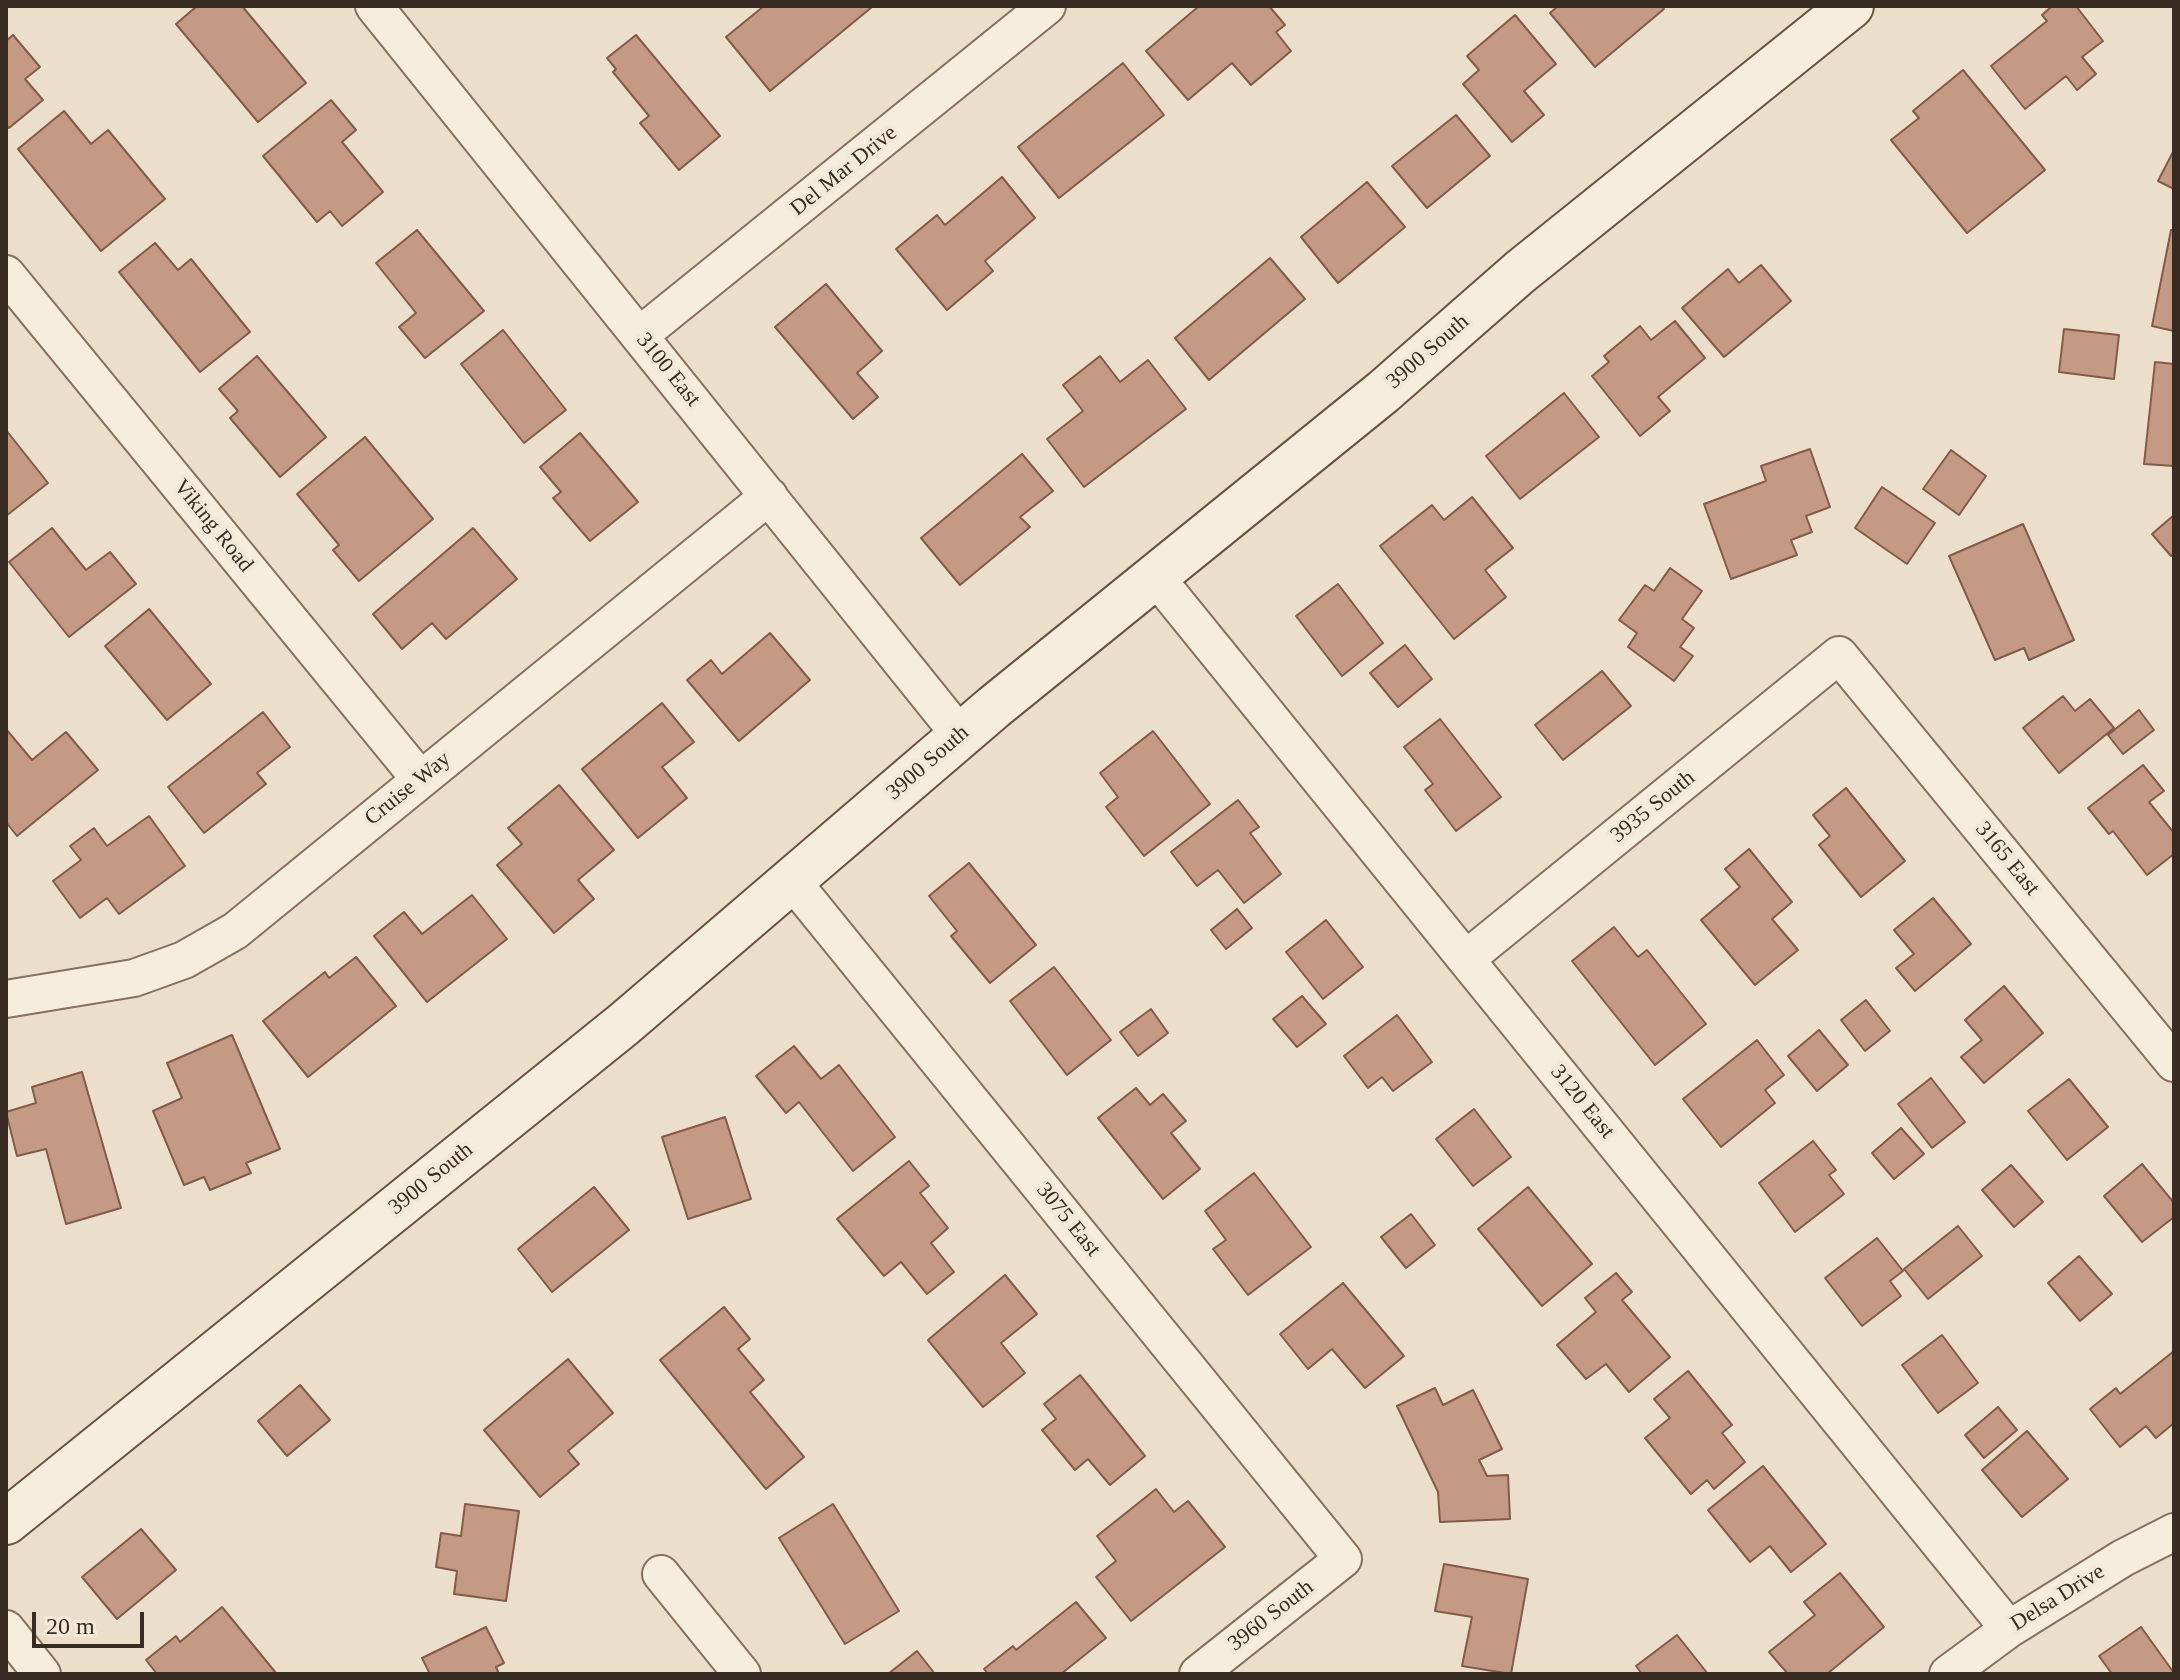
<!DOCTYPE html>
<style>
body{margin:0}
#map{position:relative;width:2180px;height:1680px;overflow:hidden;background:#ebdeca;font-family:"Times New Roman",serif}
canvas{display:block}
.frame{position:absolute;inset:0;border:8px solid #382b22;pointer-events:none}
.scale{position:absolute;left:32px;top:1612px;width:112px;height:36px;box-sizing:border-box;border:4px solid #382b22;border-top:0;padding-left:10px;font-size:24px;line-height:28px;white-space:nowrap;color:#382b22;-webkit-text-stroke:6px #f3e9d9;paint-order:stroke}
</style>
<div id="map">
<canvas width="2180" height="1680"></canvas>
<div class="frame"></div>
<div class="scale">20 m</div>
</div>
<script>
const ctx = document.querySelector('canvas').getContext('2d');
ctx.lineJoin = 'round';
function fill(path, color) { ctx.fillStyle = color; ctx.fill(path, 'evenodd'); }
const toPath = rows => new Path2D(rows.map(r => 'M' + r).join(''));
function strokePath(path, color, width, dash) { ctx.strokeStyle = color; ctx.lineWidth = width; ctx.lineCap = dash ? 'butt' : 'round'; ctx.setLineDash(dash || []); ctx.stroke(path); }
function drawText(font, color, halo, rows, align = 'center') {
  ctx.font = font + ' "Times New Roman",serif'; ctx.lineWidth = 8; ctx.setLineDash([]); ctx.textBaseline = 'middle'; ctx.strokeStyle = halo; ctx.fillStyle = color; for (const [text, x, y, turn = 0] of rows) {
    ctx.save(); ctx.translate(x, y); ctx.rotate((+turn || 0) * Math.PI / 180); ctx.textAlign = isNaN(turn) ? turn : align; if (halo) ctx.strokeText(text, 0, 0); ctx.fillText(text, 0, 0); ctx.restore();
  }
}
const building = toPath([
 [197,6,242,6,306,83,258,122,176,24,197,6],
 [764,6,871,6,872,7,770,91,726,37,764,6],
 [1199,6,1269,6,1285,25,1276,32,1291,51,1251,85,1232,63,1188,100,1146,51,1199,6],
 [1558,6,1662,6,1664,9,1595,67,1550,13,1558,6],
 [2052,6,2076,6,2103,41,2082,57,2096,74,2077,90,2066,76,2025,109,1991,66,2047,21,2042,15,2052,6],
 [1515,15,1556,64,1524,91,1544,115,1512,142,1463,84,1479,70,1467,56,1515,15],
 [13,35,40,67,25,79,43,100,9,128,6,125,6,41,13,35],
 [636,35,720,136,679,170,640,123,649,116,613,72,616,69,607,58,636,35],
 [1123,63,1164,115,1059,198,1018,147,1123,63],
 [1963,70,2045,170,1967,233,1891,140,1919,118,1913,111,1963,70],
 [331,100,356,130,342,142,383,192,342,226,330,211,317,222,263,156,331,100],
 [64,111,91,144,108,130,165,199,101,251,18,149,64,111],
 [1456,115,1490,156,1427,208,1392,166,1456,115],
 [2174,150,2174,189,2158,181,2174,150],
 [1002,177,1035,218,985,261,993,271,947,310,896,249,937,215,945,225,1002,177],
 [1367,182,1405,227,1338,283,1301,237,1367,182],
 [417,230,484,311,425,358,399,327,416,313,376,263,417,230],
 [2171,230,2174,230,2174,331,2152,326,2171,230],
 [155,243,178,270,191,259,250,332,200,372,119,272,155,243],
 [1270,258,1305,299,1209,380,1175,338,1270,258],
 [1761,265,1791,301,1724,357,1682,308,1728,269,1739,283,1761,265],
 [826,284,882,351,857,373,878,397,853,419,775,327,826,284],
 [1675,321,1705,358,1658,397,1670,411,1640,436,1592,376,1609,362,1604,356,1640,326,1651,340,1675,321],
 [2064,329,2119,335,2114,379,2059,372,2064,329],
 [503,330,566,410,524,443,461,364,503,330],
 [257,356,326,437,280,477,230,418,238,411,219,389,257,356],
 [1100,356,1120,382,1148,360,1186,409,1084,487,1047,439,1083,411,1063,385,1100,356],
 [2155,362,2174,364,2174,466,2144,464,2155,362],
 [1564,393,1599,437,1520,499,1486,456,1564,393],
 [6,430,48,483,6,516,6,430],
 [580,433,638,502,590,541,553,498,561,492,540,467,580,433],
 [365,437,433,519,359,581,333,550,339,545,297,494,365,437],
 [1810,449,1830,507,1806,516,1812,532,1791,540,1797,555,1731,579,1704,504,1766,481,1761,466,1810,449],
 [1951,450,1986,476,1959,515,1923,489,1951,450],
 [1022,454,1053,491,1020,517,1030,527,960,585,921,538,1022,454],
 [1882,487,1935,523,1907,564,1855,528,1882,487],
 [1472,497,1513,548,1485,570,1506,597,1454,639,1380,546,1432,505,1444,520,1472,497],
 [2174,515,2174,554,2171,556,2152,534,2174,515],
 [2023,524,2074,640,2029,660,2024,648,1995,660,1949,556,2023,524],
 [52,528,86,570,110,552,136,584,69,637,9,562,52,528],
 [473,528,517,579,446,639,432,623,402,649,373,614,473,528],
 [1670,568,1702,591,1682,619,1694,628,1680,647,1693,656,1674,681,1628,647,1637,633,1619,620,1645,585,1654,591,1670,568],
 [1338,584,1383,643,1342,676,1296,616,1338,584],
 [149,609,211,684,167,720,105,646,149,609],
 [770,633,810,680,739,741,687,680,711,660,722,674,770,633],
 [1405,645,1432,679,1398,707,1370,673,1405,645],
 [1602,671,1631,706,1563,760,1535,725,1602,671],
 [2063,696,2075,711,2090,699,2114,728,2059,773,2023,728,2063,696],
 [662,703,694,742,662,767,687,798,638,838,582,769,662,703],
 [2139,710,2154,730,2123,754,2108,735,2139,710],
 [263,712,290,747,257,773,266,784,204,833,168,787,263,712],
 [1440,719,1501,797,1456,831,1425,790,1433,784,1404,747,1440,719],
 [6,729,32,760,66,732,98,770,17,836,6,822,6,729],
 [1153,731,1210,804,1144,856,1106,807,1118,797,1100,773,1153,731],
 [2143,765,2164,791,2149,802,2174,833,2174,854,2147,875,2113,831,2109,834,2088,808,2143,765],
 [559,785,614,850,578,880,594,899,554,933,497,865,522,844,508,828,559,785],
 [1846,788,1905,861,1861,897,1819,845,1830,836,1813,815,1846,788],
 [1238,800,1259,827,1250,833,1281,874,1244,903,1218,870,1197,886,1171,852,1238,800],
 [149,816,185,866,119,914,107,898,80,918,53,881,81,860,70,846,94,828,107,846,149,816],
 [1749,849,1792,902,1772,919,1798,950,1755,985,1701,920,1740,887,1725,869,1749,849],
 [969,863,1036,945,990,983,951,936,957,931,929,896,969,863],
 [472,895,507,939,427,1002,374,936,404,912,422,934,472,895],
 [1933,898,1971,944,1915,991,1896,968,1914,954,1894,930,1933,898],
 [1237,909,1252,928,1226,949,1211,930,1237,909],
 [1326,920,1363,967,1323,999,1286,952,1326,920],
 [1614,927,1638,957,1647,950,1706,1024,1655,1065,1572,961,1614,927],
 [356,957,396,1006,308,1077,263,1021,325,972,329,978,356,957],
 [1054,967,1111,1040,1067,1075,1010,1001,1054,967],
 [2004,986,2043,1033,1984,1083,1961,1057,1982,1040,1965,1020,2004,986],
 [1302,996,1326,1024,1297,1047,1273,1019,1302,996],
 [1866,1000,1890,1031,1865,1051,1841,1020,1866,1000],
 [1151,1009,1168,1033,1138,1056,1120,1032,1151,1009],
 [1397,1015,1432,1062,1393,1091,1382,1077,1368,1088,1344,1056,1397,1015],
 [1819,1030,1848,1065,1817,1091,1788,1056,1819,1030],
 [232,1035,280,1149,246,1163,251,1173,210,1190,204,1177,184,1185,153,1111,182,1098,167,1063,232,1035],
 [1757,1040,1784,1075,1765,1090,1775,1103,1721,1147,1683,1099,1757,1040],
 [794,1046,821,1079,839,1065,895,1137,853,1171,799,1102,786,1113,756,1076,794,1046],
 [82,1072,121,1208,66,1224,46,1149,17,1156,6,1112,36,1103,32,1087,82,1072],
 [1931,1078,1965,1122,1932,1148,1898,1104,1931,1078],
 [2069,1079,2108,1127,2067,1160,2028,1111,2069,1079],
 [1136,1088,1150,1105,1163,1094,1186,1121,1171,1133,1200,1169,1163,1199,1098,1118,1136,1088],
 [1474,1109,1511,1157,1473,1186,1436,1139,1474,1109],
 [725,1117,751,1199,688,1219,662,1137,725,1117],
 [1901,1128,1924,1154,1894,1179,1872,1153,1901,1128],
 [1813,1141,1836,1170,1829,1175,1844,1194,1795,1232,1759,1183,1813,1141],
 [909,1161,929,1186,920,1193,948,1228,931,1243,954,1272,927,1294,901,1262,884,1276,837,1219,909,1161],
 [2142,1164,2174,1203,2174,1217,2142,1242,2104,1196,2142,1164],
 [2011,1165,2043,1202,2014,1227,1982,1190,2011,1165],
 [1254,1173,1311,1247,1248,1295,1213,1249,1226,1240,1205,1211,1254,1173],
 [594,1187,629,1230,552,1292,518,1249,594,1187],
 [1528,1187,1592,1264,1542,1306,1478,1229,1528,1187],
 [1411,1214,1435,1245,1406,1268,1381,1237,1411,1214],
 [1958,1226,1982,1256,1928,1299,1904,1269,1958,1226],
 [1877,1238,1903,1271,1890,1281,1901,1296,1862,1326,1825,1278,1877,1238],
 [2079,1256,2112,1294,2080,1321,2048,1283,2079,1256],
 [1616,1273,1632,1292,1622,1300,1670,1357,1629,1392,1606,1364,1586,1379,1557,1345,1596,1312,1585,1298,1616,1273],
 [1005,1275,1037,1314,1001,1343,1025,1373,983,1407,928,1340,1005,1275],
 [1343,1283,1404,1356,1365,1388,1332,1349,1308,1369,1280,1334,1343,1283],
 [724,1307,750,1339,738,1349,764,1380,750,1392,804,1457,766,1489,660,1360,724,1307],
 [1942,1335,1978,1383,1938,1413,1902,1365,1942,1335],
 [2174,1351,2174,1423,2156,1438,2146,1426,2120,1447,2090,1409,2116,1388,2120,1394,2174,1351],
 [568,1359,613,1413,568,1451,579,1464,540,1497,484,1430,568,1359],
 [1688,1371,1732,1425,1722,1433,1745,1462,1714,1489,1707,1480,1691,1494,1645,1438,1670,1418,1654,1399,1688,1371],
 [1080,1375,1145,1456,1110,1485,1088,1459,1075,1470,1042,1430,1056,1419,1044,1404,1080,1375],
 [300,1385,330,1420,287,1456,258,1421,300,1385],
 [1435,1388,1443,1405,1473,1390,1502,1449,1479,1460,1487,1476,1508,1475,1510,1519,1440,1522,1438,1492,1397,1406,1435,1388],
 [1998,1407,2017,1430,1984,1458,1965,1435,1998,1407],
 [2027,1431,2068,1479,2022,1517,1982,1470,2027,1431],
 [1763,1466,1826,1544,1791,1572,1770,1546,1750,1562,1708,1510,1763,1466],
 [1156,1489,1174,1512,1188,1501,1225,1547,1131,1621,1096,1577,1116,1561,1097,1536,1156,1489],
 [465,1504,519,1511,506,1601,454,1594,457,1571,436,1567,441,1533,461,1536,465,1504],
 [833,1504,899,1611,845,1644,779,1538,833,1504],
 [141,1529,176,1570,117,1619,82,1577,141,1529],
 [1444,1564,1528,1579,1511,1674,1462,1666,1472,1617,1435,1611,1444,1564],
 [1840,1573,1884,1627,1827,1674,1788,1674,1769,1652,1815,1615,1804,1602,1840,1573],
 [1076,1602,1106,1638,1061,1674,988,1674,984,1669,1013,1646,1016,1650,1076,1602],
 [222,1607,276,1673,157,1674,146,1660,176,1636,180,1642,222,1607],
 [486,1627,504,1663,496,1667,499,1674,430,1674,422,1658,486,1627],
 [2141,1627,2174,1673,2174,1674,2112,1674,2099,1656,2141,1627],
 [1677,1635,1708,1674,1642,1674,1636,1666,1677,1635],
 [917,1651,935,1674,888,1674,917,1651]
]);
fill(building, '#c59a84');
strokePath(building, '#835b48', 2);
const minor = toPath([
 [374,6,960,735],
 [6,274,420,779],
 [640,335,1047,6],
 [1155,576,2009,1629],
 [792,881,1343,1559,1198,1674],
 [1466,959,1839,655,2174,1063],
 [6,999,134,978,184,960,235,931,769,496],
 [661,1574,742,1674],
 [6,1629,42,1674],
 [1948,1674,2009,1629,2123,1558,2174,1532]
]);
const secondary = toPath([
 [6,1522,624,1024,994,707,1383,392,1520,272,1851,6]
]);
strokePath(minor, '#867160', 40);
strokePath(secondary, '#685343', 48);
strokePath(minor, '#f6eddd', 36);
strokePath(secondary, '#f6eddd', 44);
drawText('22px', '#382b22', '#f3e9d9', [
 ["Del Mar Drive",844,171,-39],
 ["3900 South",1428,352,-41],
 ["3100 East",668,370,51],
 ["Viking Road",213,526,51],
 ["3900 South",928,763,-41],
 ["Cruise Way",408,789,-39],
 ["3935 South",1653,807,-39],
 ["3165 East",2007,859,51],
 ["3120 East",1582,1102,51],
 ["3900 South",431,1179,-39],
 ["3075 East",1068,1220,51],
 ["Delsa Drive",2058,1598,-32],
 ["3960 South",1271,1616,-38]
]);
</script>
